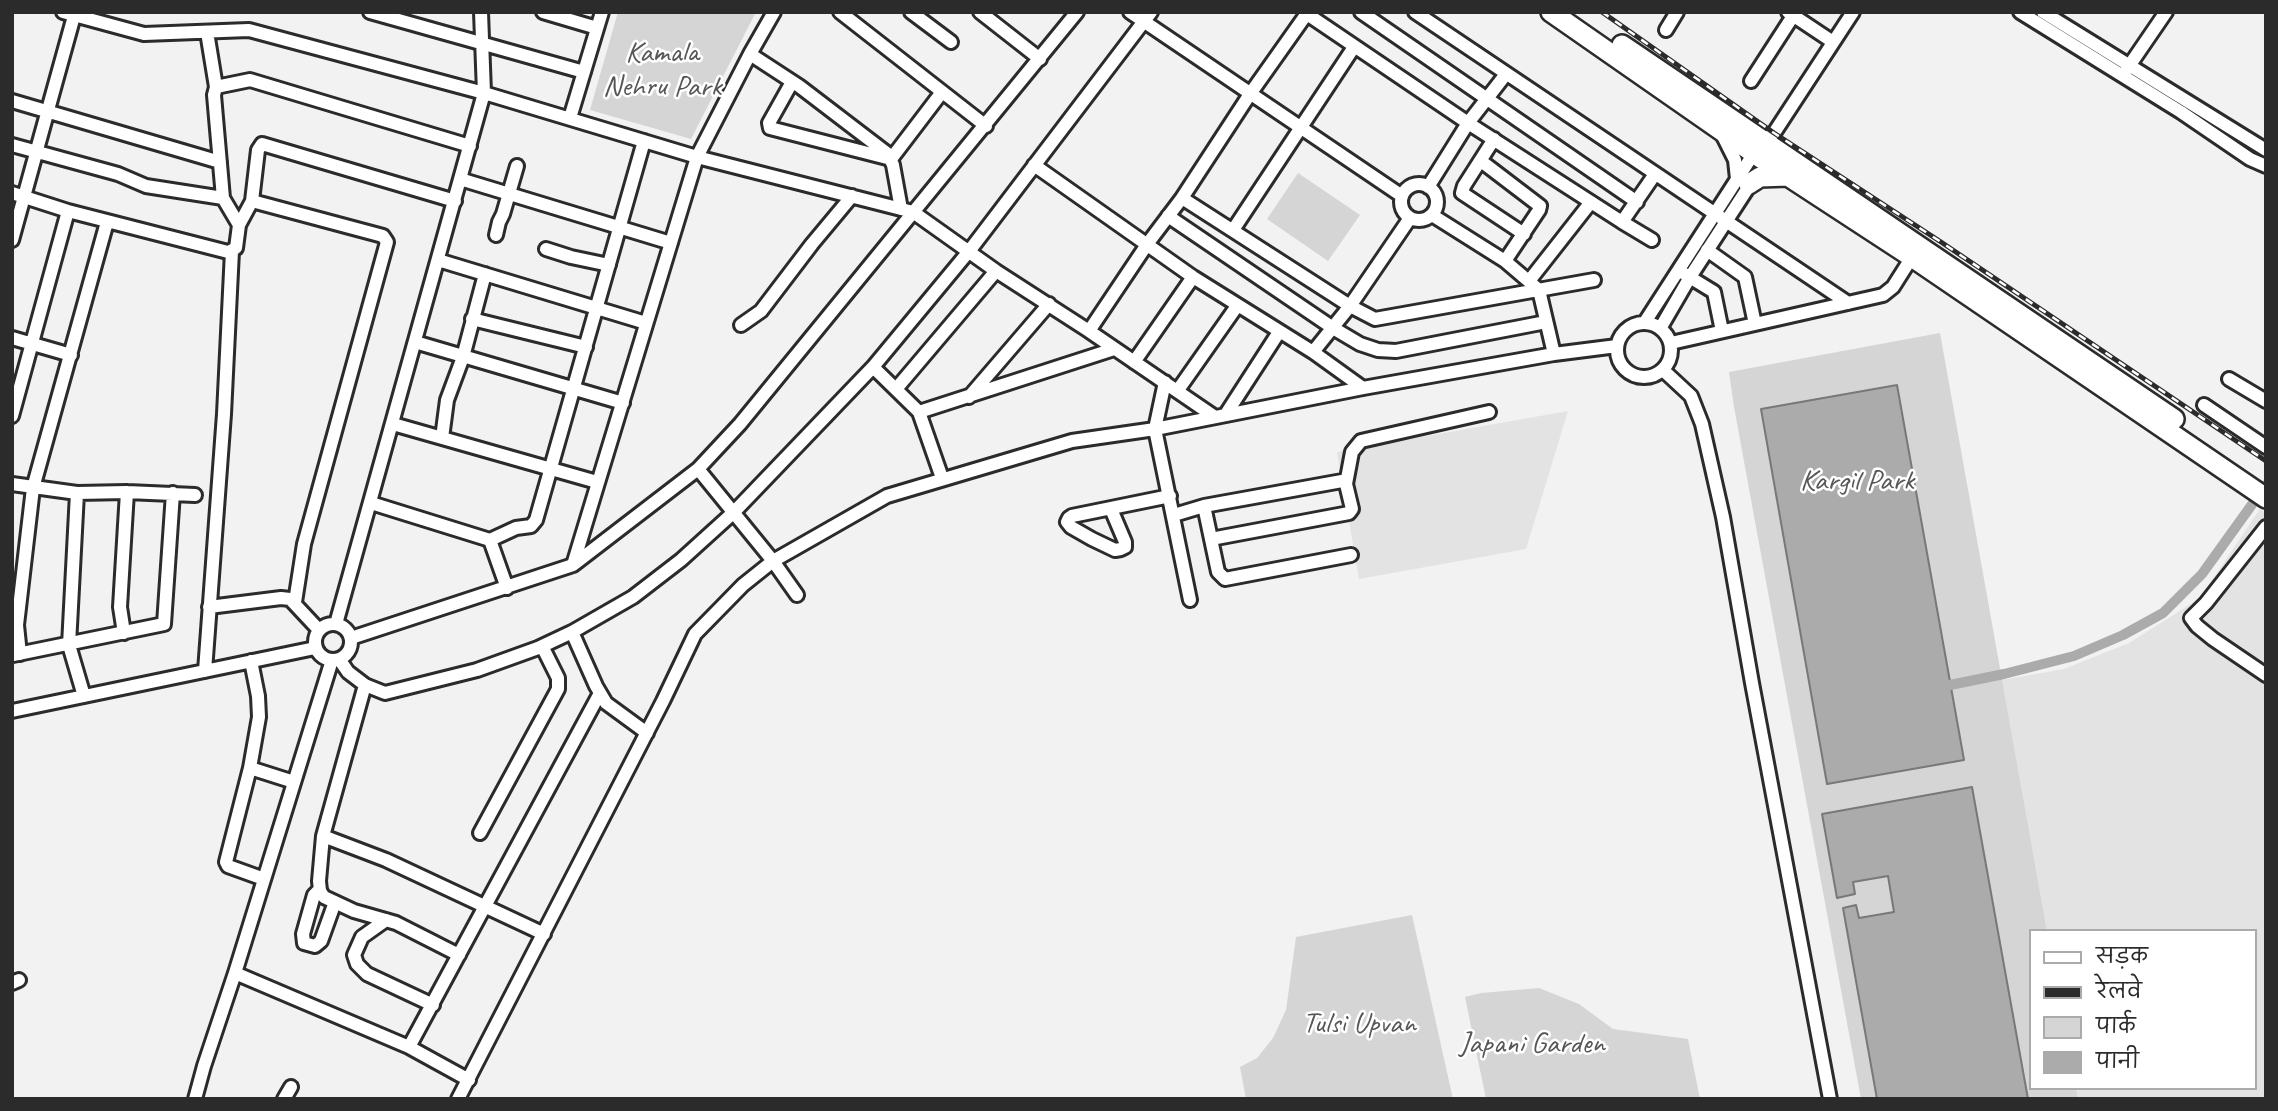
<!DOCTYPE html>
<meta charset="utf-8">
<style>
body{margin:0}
#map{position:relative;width:2278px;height:1111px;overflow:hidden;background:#f2f2f2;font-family:Caveat,"Playpen Sans Deva",sans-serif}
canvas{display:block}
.frame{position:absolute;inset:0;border:14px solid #2b2b2b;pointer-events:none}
.legend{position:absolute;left:2029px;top:929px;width:228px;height:161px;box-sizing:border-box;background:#fff;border:2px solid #aaa;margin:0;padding:9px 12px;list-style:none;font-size:21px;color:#2b2b2b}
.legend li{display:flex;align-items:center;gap:14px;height:35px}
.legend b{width:35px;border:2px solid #aaa}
</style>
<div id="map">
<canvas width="2278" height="1111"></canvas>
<div class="frame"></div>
<ul class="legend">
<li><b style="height:9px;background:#fff"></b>सड़क</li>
<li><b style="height:9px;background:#2b2b2b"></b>रेलवे</li>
<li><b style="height:19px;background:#d5d5d5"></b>पार्क</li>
<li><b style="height:19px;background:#ababab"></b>पानी</li>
</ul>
</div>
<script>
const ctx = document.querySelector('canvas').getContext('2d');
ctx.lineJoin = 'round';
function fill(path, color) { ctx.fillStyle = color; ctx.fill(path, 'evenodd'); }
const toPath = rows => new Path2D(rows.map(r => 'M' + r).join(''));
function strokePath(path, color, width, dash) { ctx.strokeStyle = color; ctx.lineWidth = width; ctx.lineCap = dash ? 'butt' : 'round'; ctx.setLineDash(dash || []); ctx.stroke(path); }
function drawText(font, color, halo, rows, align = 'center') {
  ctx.font = font + ' Caveat,sans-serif'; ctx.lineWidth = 5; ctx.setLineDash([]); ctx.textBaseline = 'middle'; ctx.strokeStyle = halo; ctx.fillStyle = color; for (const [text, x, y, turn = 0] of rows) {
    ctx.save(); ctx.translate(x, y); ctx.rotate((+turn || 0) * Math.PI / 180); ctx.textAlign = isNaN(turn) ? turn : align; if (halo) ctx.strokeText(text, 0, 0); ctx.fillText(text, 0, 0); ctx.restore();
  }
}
fill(toPath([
 [1568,411,1526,549,1359,579,1337,452],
 [2260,509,2266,513,2266,1099,2078,1099,2076,1088,2255,1088,2255,931,2047,931,2002,680,2064,669,2129,643,2200,598]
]), '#e3e3e3');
fill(toPath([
 [618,12,756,12,691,139,590,110],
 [1298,173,1360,215,1328,261,1267,219],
 [1940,333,2047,931,2031,931,2031,1088,2076,1088,2078,1099,1861,1099,1734,407,1729,372],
 [1412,915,1453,1099,1246,1099,1240,1067,1257,1058,1273,1038,1286,1010,1296,937],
 [1539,988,1579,1004,1613,1029,1688,1039,1700,1099,1486,1099,1465,997,1481,993]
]), '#d5d5d5');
const water = toPath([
 [1897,385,1964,760,1827,784,1761,409,1897,385],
 [1972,787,2028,1099,1877,1099,1843,908,1856,905,1859,918,1894,912,1888,876,1853,882,1855,894,1837,898,1822,814,1972,787]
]);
fill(water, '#ababab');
strokePath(water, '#787878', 2);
strokePath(toPath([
 [1950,685,2004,674,2074,656,2123,635,2163,613,2202,574,2266,485]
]), '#ababab', 10);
const minor = toPath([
 [63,12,144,34,249,30,484,93,697,157,913,212,996,271,1089,331,1215,417],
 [370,12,584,72],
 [543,12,597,28],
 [840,12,986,126],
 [911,12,951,42],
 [980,12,1040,59],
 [1130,12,1402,196],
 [1361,12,1637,202],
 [1415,12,1848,303],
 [1788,12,1833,42],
 [2020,12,2181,112,2250,159,2266,166],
 [2043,12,2266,150],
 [1307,14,1468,123,1622,222,1655,174],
 [1666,30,1677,12],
 [207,32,216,87],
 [750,54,799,86,888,154,893,165,901,209],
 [2127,69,2166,12],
 [1751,81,1793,16],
 [792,82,769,123,770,128,891,159,942,92],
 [12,101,220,162],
 [570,118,602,12],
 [1722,134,1735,160,1737,179],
 [1494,139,1464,186,1462,193,1524,234],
 [12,145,118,174,146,186,223,198],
 [1481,161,1540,206,1539,210,1505,261],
 [1034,165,1193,277,1313,352,1363,388],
 [460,179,671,243],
 '1401 202a18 18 0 1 1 36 0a18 18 0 1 1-36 0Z',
 [1428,187,1468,123,1506,74],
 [12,193,68,211,228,252,236,248,239,225,252,201,258,150,262,144,455,201],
 [1182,198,1350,306,1375,319,1594,280],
 [252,201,383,236,387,242,304,544,295,602],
 [1432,215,1505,261,1539,290,1554,354],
 [1168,216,1333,328,1360,344,1378,350,1396,351,1546,322],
 [1622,222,1652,240],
 [239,225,223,198,214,95,216,87,250,80,470,146],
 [1233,230,1354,47],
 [496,235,499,222,503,214,517,166],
 [12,240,74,16],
 [546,249,571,257,609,265],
 [1707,250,1745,277,1755,324],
 [438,260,646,323],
 [1683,273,1714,292,1722,331],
 [1529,281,1591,202],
 [472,319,586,347],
 [1645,322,1754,153,1762,142,1774,133,1853,12],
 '1617 350a27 27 0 1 1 54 0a27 27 0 1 1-54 0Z',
 [741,325,761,311,812,244,852,196],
 [1661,327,1690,277,1753,180],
 [1089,331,1148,243,1182,198,1250,94,1308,12],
 [12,338,71,355],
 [415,342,623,403],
 [1671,343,1883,295,1893,287,1912,257],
 [1313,352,1350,306,1410,218],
 [1134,362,1193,277],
 [873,367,919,412,942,478],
 [1663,370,1691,396,1702,424,1723,517,1752,683,1830,1099],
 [2229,379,2266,401],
 [1165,382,1155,429,1190,600],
 [896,389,996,271],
 [1178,390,1237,306],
 [969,397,1049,304],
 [2204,405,2266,447],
 [919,412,1114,349],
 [1226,414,1279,332],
 [12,416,68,211],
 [393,424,597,482],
 [442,438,447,400,463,357,485,274],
 [698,469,773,561,797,595],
 [12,484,77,493,127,492,195,495],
 [1346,484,1352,452,1361,441,1489,412],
 [77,493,69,645,84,696],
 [371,503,490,540,507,588],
 [1111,509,1125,542,1125,547,1121,549,1115,550,1092,539,1071,527,1067,522,1069,518,1072,516,1170,496],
 [1174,515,1204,506],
 [2266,527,2206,603,2191,618,2197,626,2213,639,2266,675],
 [1211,539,1349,513,1352,509,1346,484,1342,481,1204,506,1218,572,1225,579,1351,555],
 [490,540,516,528,531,526,536,520,644,141],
 [573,565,697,157,750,54,774,12],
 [209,607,281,598,290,599,319,630],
 [336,624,484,93,481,12],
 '315 642a18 18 0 1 1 36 0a18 18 0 1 1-36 0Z',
 [572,632,596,686,606,703,647,733],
 [124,633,120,607,127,492],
 [351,638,573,565,698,469,740,424,1077,12],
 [20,654,17,625,33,488,107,222],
 [13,655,164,624,173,493],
 [339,659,348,672,365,685,385,693,477,670,538,648,572,632,633,597,681,560,734,512,873,367,970,250,1151,12],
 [251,661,258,696,259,717,250,768,226,862,228,866,264,879],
 [205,671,224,414,232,251],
 [365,685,323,836,386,860,544,934],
 [12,711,315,648],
 [250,768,294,782],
 [480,833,558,689,558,678,542,646],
 [323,836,319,881,320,891,324,897,354,911,396,923,459,955],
 [320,889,314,895,303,934,304,943,315,946,321,941,335,902],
 [386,920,362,937,354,955,357,964,367,974,433,1005],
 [235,973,409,1047,469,1080],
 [12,983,19,980],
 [409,1047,600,693],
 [195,1099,204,1066,235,973,332,660],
 [284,1099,291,1087],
 [458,1099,663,701,695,634,743,585,773,561,887,496,1072,441,1155,429,1363,388,1554,354,1617,346]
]);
const highway = toPath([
 [1551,12,1765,161,1912,257,2266,498],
 [1622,45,2174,419],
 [1749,184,1760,177,1788,176]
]);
strokePath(minor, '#2b2b2b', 18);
strokePath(highway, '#2b2b2b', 24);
strokePath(minor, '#fff', 12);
strokePath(highway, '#fff', 19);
const rail = toPath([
 [1602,12,1774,133,1941,242,2266,461]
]);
strokePath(rail, '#2b2b2b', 5);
strokePath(rail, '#fff', 2.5, [8]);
drawText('30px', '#565656', '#fff', [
 ["Kamala",662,53],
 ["Nehru Park",662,87],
 ["Kargil Park",1857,481],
 ["Tulsi Upvan",1359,1024],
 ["Japani Garden",1532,1044]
]);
</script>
